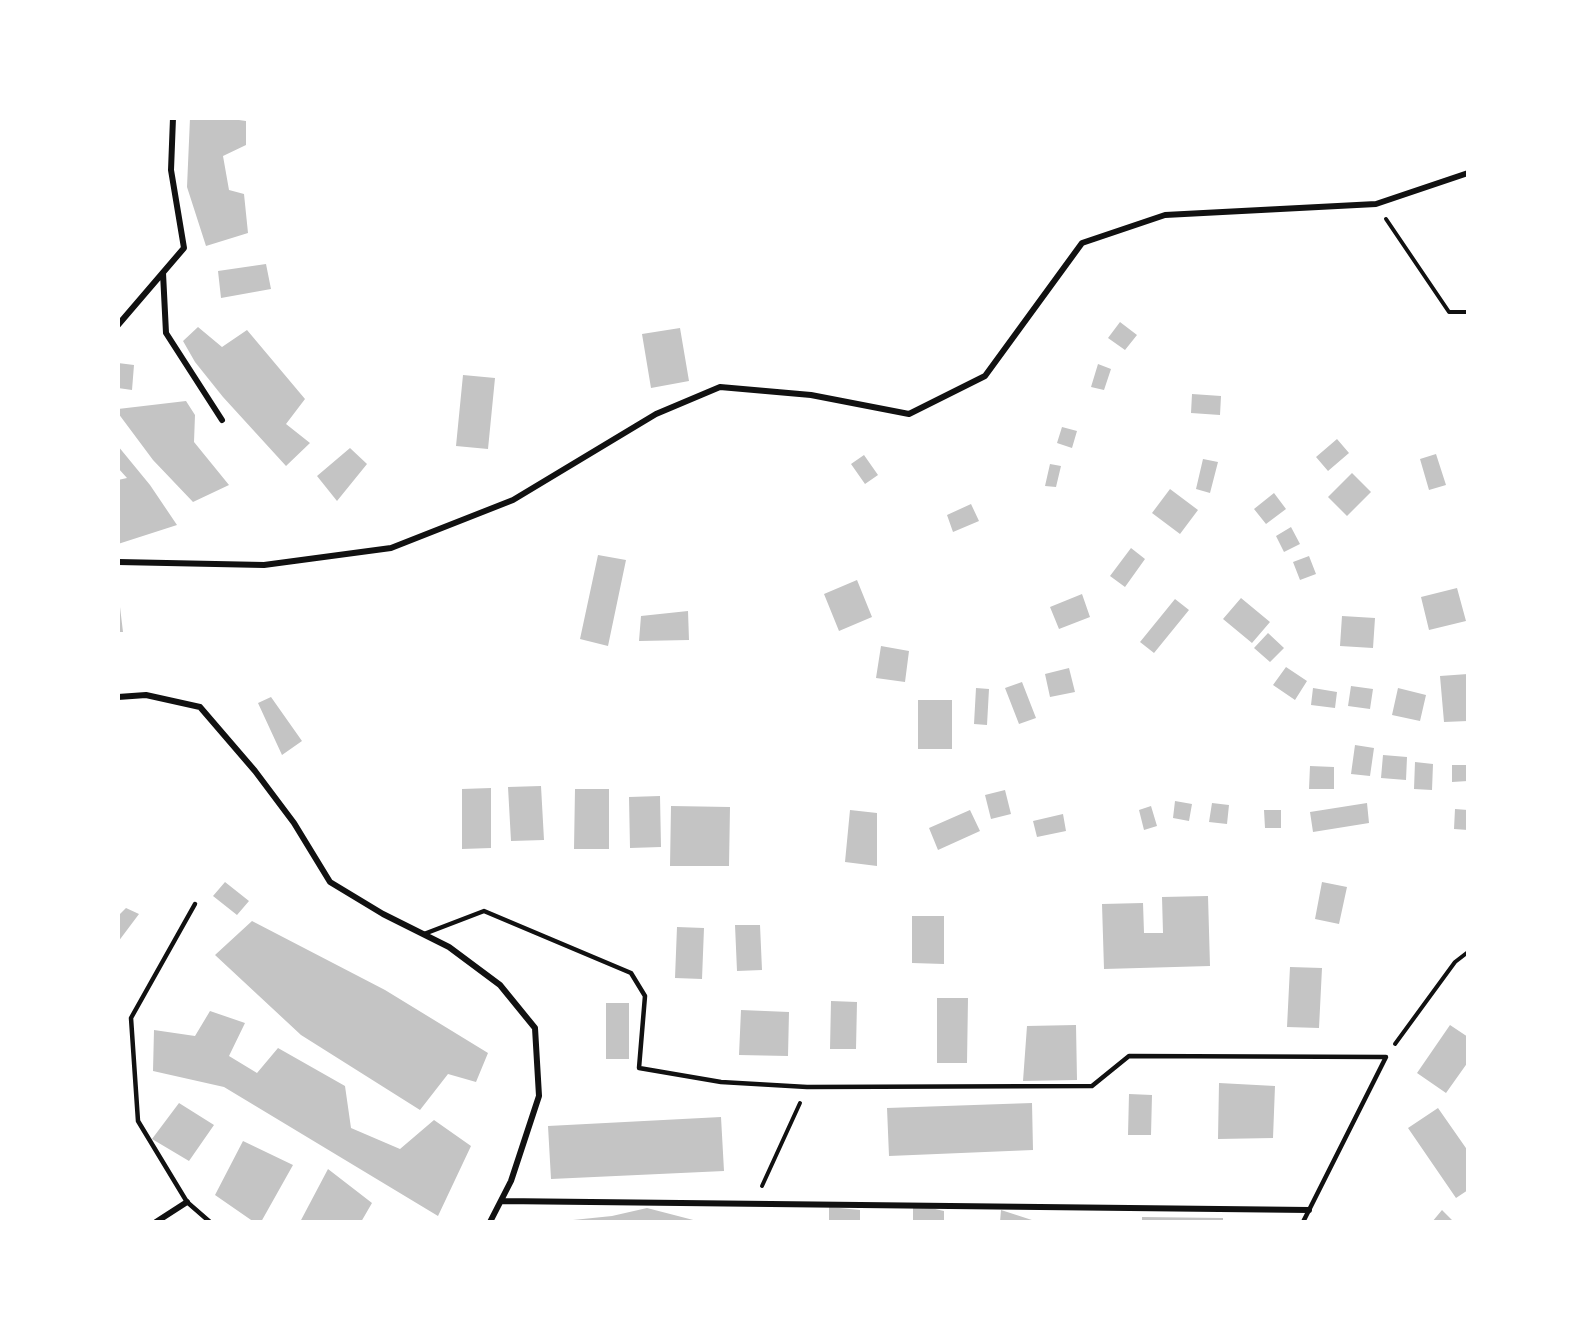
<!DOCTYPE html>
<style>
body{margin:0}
#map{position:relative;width:1586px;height:1340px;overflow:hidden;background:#fff;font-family:"Work Sans",sans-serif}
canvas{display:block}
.frame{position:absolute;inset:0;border:120px solid #fff;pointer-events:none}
</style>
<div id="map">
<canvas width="1586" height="1340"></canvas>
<div class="frame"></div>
</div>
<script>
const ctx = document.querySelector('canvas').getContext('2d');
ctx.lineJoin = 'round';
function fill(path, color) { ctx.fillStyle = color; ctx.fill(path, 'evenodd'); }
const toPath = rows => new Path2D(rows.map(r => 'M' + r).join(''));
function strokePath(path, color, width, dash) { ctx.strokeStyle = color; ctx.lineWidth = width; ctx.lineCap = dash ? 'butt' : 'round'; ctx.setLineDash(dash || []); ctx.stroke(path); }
fill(toPath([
 [190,118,225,118,246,121,246,145,223,156,229,190,244,194,248,233,206,246,187,187],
 [266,264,271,289,221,298,218,271],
 [1120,322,1137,335,1125,350,1108,338],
 [198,327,222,347,247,330,305,399,286,424,310,443,286,466,223,397,195,362,183,341],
 [680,328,689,381,651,388,642,334],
 [118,363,134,365,132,390,118,388],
 [1098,364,1111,369,1104,390,1091,387],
 [463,375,495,378,488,449,456,446],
 [1192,394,1221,396,1220,415,1191,413],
 [186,401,195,415,194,442,229,485,193,502,153,460,118,413,118,409],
 [1062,427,1077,431,1072,448,1057,443],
 [1337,439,1349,453,1328,471,1316,457],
 [118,446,150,485,177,525,118,544,118,480,127,478,118,468],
 [350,448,367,464,337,501,317,476],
 [1436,454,1446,485,1429,490,1420,459],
 [864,455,878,475,865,484,851,464],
 [1203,459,1218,462,1210,493,1196,489],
 [1050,464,1061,466,1056,487,1045,486],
 [1352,473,1371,492,1347,516,1328,497],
 [1170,489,1198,510,1180,534,1152,513],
 [1274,493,1286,509,1266,524,1254,509],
 [971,504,979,521,953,532,947,515],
 [1291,527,1300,544,1284,552,1276,536],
 [1131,548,1145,559,1125,587,1110,576],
 [598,555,626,560,608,646,580,639],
 [1309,556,1316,574,1300,580,1293,562],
 [857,580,872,617,839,631,824,594],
 [1457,588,1466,621,1429,630,1421,597],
 [1082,594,1090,617,1059,629,1050,607],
 [1241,598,1270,622,1252,643,1223,619],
 [1175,599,1189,610,1154,653,1140,642],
 [118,607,120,607,123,632,118,632],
 [688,611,689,640,639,641,641,616],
 [1342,616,1375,618,1373,648,1340,646],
 [1268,633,1284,648,1270,662,1254,648],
 [881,646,909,651,905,682,876,678],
 [1286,667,1307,681,1295,700,1273,685],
 [1069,668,1075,692,1050,697,1045,674],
 [1468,674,1468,721,1444,722,1440,676],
 [1022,682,1036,718,1019,724,1005,688],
 [1351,686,1373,689,1370,709,1348,706],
 [976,688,989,689,987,725,974,724],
 [1313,688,1337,692,1335,708,1311,705],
 [1398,688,1426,695,1420,721,1392,715],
 [271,697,302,741,282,755,258,703],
 [918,700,952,700,952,749,918,749],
 [1355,745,1374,748,1370,776,1351,774],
 [1383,755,1407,757,1406,780,1381,778],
 [1415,762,1433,764,1432,790,1414,789],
 [1452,765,1468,765,1468,781,1452,782],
 [1310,766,1334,767,1334,789,1309,789],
 [541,786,544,840,511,841,508,787],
 [491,788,491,848,462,849,462,789],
 [575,789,609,789,609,849,574,849],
 [1005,790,1011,814,991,819,985,795],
 [660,796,661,847,630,848,629,797],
 [1175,801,1192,804,1189,821,1173,818],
 [1212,803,1229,805,1227,824,1209,822],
 [1367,803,1369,823,1313,832,1310,812],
 [671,806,730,807,729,866,670,866],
 [1151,806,1157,826,1144,830,1139,810],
 [1455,809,1468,810,1468,830,1454,829],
 [850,810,877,813,877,866,845,862],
 [970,810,980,831,938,850,929,828],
 [1264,810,1281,810,1281,828,1265,828],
 [1063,814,1066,831,1037,837,1033,821],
 [225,882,249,901,237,915,213,896],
 [1322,882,1347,887,1339,924,1315,919],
 [1208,896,1210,966,1104,969,1102,904,1143,903,1144,933,1163,933,1162,897],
 [126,908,139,914,118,942,118,916],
 [912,916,944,916,944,964,912,963],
 [252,921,385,990,488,1053,476,1082,448,1074,420,1110,301,1035,215,955],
 [735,925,760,925,762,970,737,971],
 [677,927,704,928,702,979,675,978],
 [1290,967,1322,968,1319,1028,1287,1027],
 [937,998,968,998,967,1063,937,1063],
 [831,1001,857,1002,856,1049,830,1049],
 [606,1003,629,1003,629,1059,606,1059],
 [741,1010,789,1012,788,1056,739,1055],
 [210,1011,245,1023,229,1056,257,1073,278,1048,345,1086,351,1128,400,1149,434,1120,471,1146,438,1216,224,1087,153,1071,154,1030,195,1036],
 [1076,1025,1077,1080,1023,1081,1027,1026],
 [1450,1025,1468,1037,1468,1062,1446,1093,1417,1073],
 [1219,1083,1275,1086,1273,1138,1218,1139],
 [1129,1094,1152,1095,1151,1135,1128,1135],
 [179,1103,214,1125,189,1161,152,1139],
 [1032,1103,1033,1150,889,1156,887,1108],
 [1438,1108,1468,1151,1468,1190,1456,1198,1408,1128],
 [721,1117,724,1171,551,1179,548,1126],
 [243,1141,293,1165,261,1222,254,1222,215,1195],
 [328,1169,372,1203,361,1222,300,1222],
 [913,1204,944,1211,944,1222,913,1222],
 [829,1207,860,1210,860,1222,829,1222],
 [647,1208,701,1222,573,1222,573,1220,612,1216],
 [1001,1210,1035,1221,1034,1222,1000,1222],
 [1442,1210,1454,1222,1432,1222],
 [1142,1217,1223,1218,1223,1222,1142,1222]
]), '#c4c4c4');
strokePath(toPath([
 [1386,219,1449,312,1468,312],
 [1395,1044,1455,962,1468,952],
 [762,1186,800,1103]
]), '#111', 4);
strokePath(toPath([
 [195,904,131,1018,138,1121,187,1202,210,1222],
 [424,934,484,911,631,973,645,996,639,1068,721,1082,807,1087,1092,1086,1129,1056,1386,1057,1303,1222]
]), '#111', 4.5);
strokePath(toPath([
 [163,273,166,333,222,420],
 [118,325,184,248,171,170,173,118],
 [118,562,264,565,391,548,513,500,656,414,720,387,811,395,909,414,985,376,1082,243,1165,215,1376,204,1468,173],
 [118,697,146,695,200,707,255,771,294,823,330,882,383,914,449,947,500,985,535,1028,539,1096,511,1181,490,1222],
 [501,1201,1309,1210],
 [156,1222,187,1202]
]), '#111', 6);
</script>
